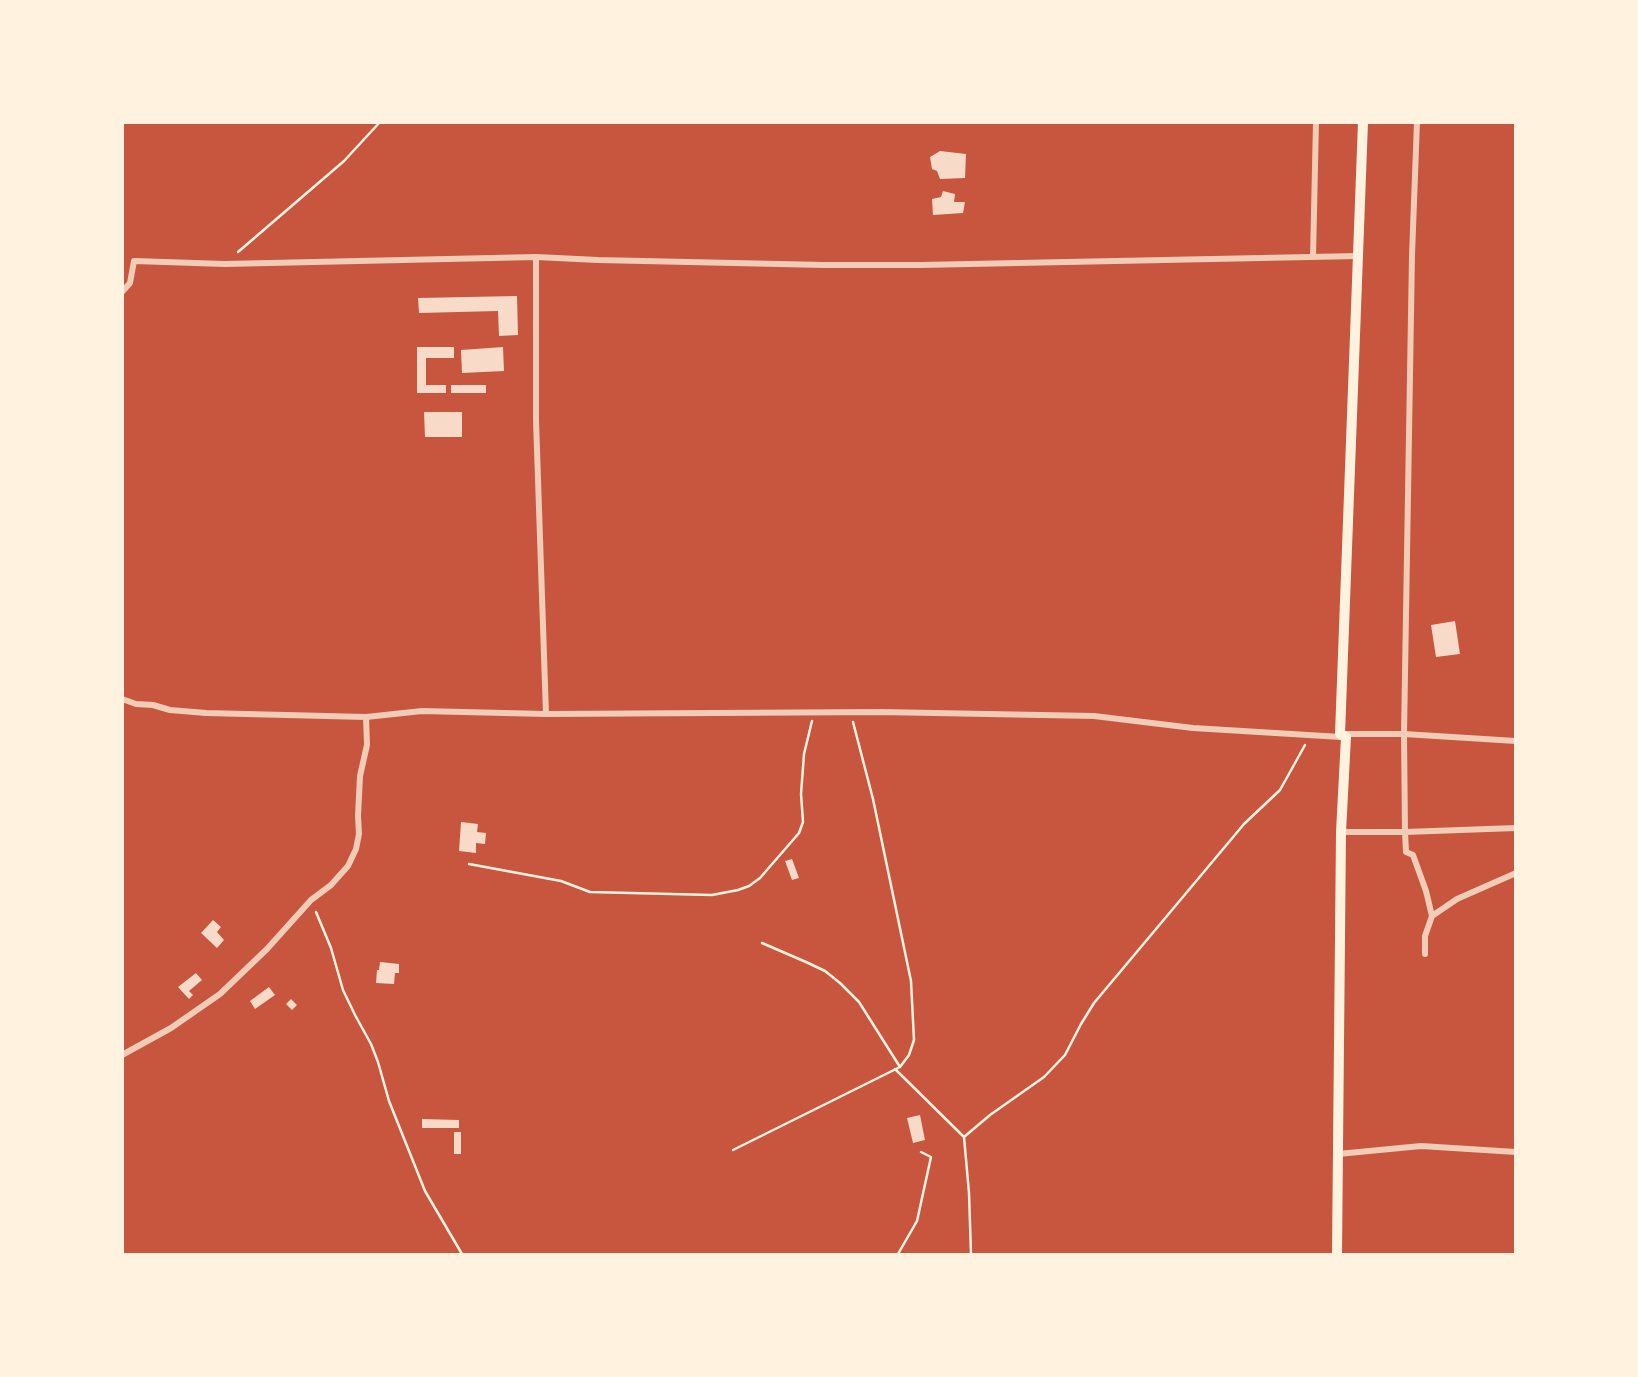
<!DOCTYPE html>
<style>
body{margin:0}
#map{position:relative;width:1638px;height:1377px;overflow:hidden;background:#c8553d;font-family:"PT Sans",sans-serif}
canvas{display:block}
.frame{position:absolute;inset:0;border:124px solid #fff3e0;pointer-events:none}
</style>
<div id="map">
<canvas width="1638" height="1377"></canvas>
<div class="frame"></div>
</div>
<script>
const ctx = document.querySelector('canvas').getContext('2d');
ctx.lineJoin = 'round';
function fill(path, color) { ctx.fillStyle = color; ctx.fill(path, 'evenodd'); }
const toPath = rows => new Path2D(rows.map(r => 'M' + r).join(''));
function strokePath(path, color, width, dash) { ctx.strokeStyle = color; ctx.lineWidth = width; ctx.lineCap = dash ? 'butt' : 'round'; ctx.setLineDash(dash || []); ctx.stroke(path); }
fill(toPath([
 [940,151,966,154,965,178,940,179,937,171,932,169,930,157],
 [943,191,955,194,954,202,965,202,963,213,933,215,932,199,941,197],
 [517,296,518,335,499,336,498,311,419,313,418,298],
 [417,347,454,347,454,358,426,358,426,385,446,385,446,393,417,393],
 [503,347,504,371,462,373,461,350],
 [451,385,486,385,486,393,451,393],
 [424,412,462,412,462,437,425,437],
 [1455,621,1460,654,1436,657,1431,625],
 [461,822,478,824,477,832,486,833,485,844,476,843,476,853,459,851],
 [792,859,799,878,792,880,785,861],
 [213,920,221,927,217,932,224,940,217,948,201,933],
 [380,962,399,964,399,973,395,973,394,984,376,983,377,970,379,970],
 [196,973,202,980,189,991,193,995,189,999,178,987],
 [269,987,275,995,255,1009,250,1001],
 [291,999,297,1005,292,1010,286,1004],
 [920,1115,925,1140,913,1143,907,1118],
 [422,1119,459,1120,459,1128,422,1128],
 [454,1132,461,1132,461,1154,454,1154]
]), '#f7dbc8');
strokePath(toPath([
 [238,252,344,161,380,122],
 [469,864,561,881,590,892,712,895,738,890,749,886,760,878,799,833,803,822,801,794,804,754,812,721],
 [316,912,331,948,343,990,355,1015,371,1044,378,1062,389,1101,425,1191,462,1254],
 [762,943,806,962,825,971,840,983,859,1002,900,1067],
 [895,1069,964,1137,969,1193,971,1254],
 [964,1137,990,1115,1044,1077,1065,1055,1081,1024,1094,1003,1244,824,1280,790,1305,745],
 [733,1150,900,1067,909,1055,914,1040,911,981,873,799,853,722],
 [898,1254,917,1221,931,1157,921,1152]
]), '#fff3e0', 2.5);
strokePath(toPath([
 [1417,122,1412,255,1404,734,1405,832,1406,852,1413,855,1426,891,1432,916],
 [536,257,536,420,546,714],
 [1313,257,1316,122],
 [122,292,130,283,134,261,225,264,536,257,598,260,824,265,921,265,1358,256],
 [122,699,136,704,153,705,170,710,206,713,366,717],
 [1343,734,1404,734,1516,741],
 [1341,832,1405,832,1516,828],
 [1425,954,1425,936,1432,916,1457,899,1516,873],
 [122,1055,171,1028,220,994,267,949,311,900,331,885,348,866,356,849,359,834,358,816,360,776,367,745,366,717,422,711,546,714,881,712,1094,716,1193,728,1341,737],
 [1338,1154,1421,1146,1516,1152]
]), '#f1ccb7', 6);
strokePath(toPath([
 [1337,1254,1341,832,1346,737,1340,734,1363,122]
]), '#fff3e0', 10);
</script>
